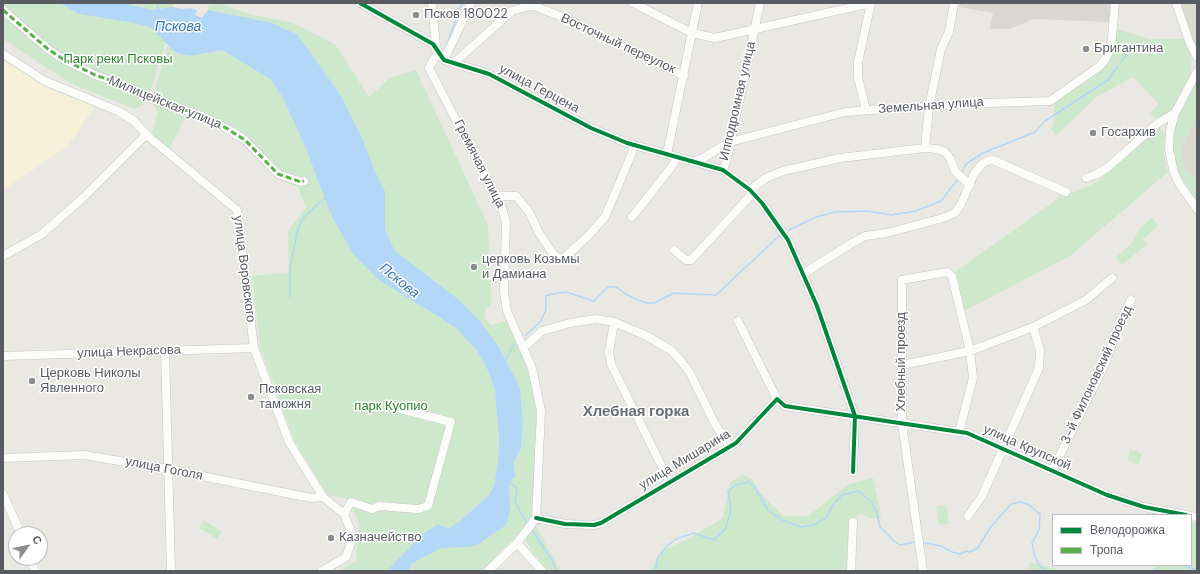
<!DOCTYPE html>
<meta charset="utf-8">
<style>
body{margin:0}
#map{position:relative;width:1200px;height:574px;overflow:hidden;background:#eae8e2;font-family:"DM Sans",sans-serif}
canvas{display:block}
.frame{position:absolute;inset:0;border:4px solid #585c62;pointer-events:none}
.legend{position:absolute;left:1052px;top:514px;width:140px;height:52px;box-sizing:border-box;background:#fff;border:1px solid #bcbec0;margin:0;padding:5px 7px;list-style:none;font-size:12px;color:#585c62}
.legend li{display:flex;align-items:center;gap:8px;height:20px}
.legend b{width:20px;border:1px solid #bcbec0}
.north{position:absolute;left:8px;top:526px;width:40px;height:40px;box-sizing:border-box;background:#fff;border:1px solid #bcbec0;border-radius:50%;rotate:57deg;font-size:11px;font-weight:700;line-height:16px;text-align:center;color:#585c62}
.north::after{content:'';display:block;margin:auto;width:14px;height:18px;background:#8b8d8f;clip-path:polygon(50% 0,100% 100%,50% 72%,0 100%)}
</style>
<div id="map">
<canvas width="1200" height="574"></canvas>
<div class="frame"></div>
<ul class="legend">
<li><b style="height:5px;background:#00873e"></b>Велодорожка</li>
<li><b style="height:5px;background:#58b04a"></b>Тропа</li>
</ul>
<div class="north">С</div>
</div>
<script>
const ctx = document.querySelector('canvas').getContext('2d');
ctx.lineJoin = 'round';
function fill(path, color) { ctx.fillStyle = color; ctx.fill(path, 'evenodd'); }
const toPath = rows => new Path2D(rows.map(r => 'M' + r).join(''));
function strokePath(path, color, width, dash) { ctx.strokeStyle = color; ctx.lineWidth = width; ctx.lineCap = dash ? 'butt' : 'round'; ctx.setLineDash(dash || []); ctx.stroke(path); }
function drawText(font, color, halo, rows, align = 'center') {
  ctx.font = font + ' "DM Sans",sans-serif'; ctx.lineWidth = 3; ctx.setLineDash([]); ctx.textBaseline = 'middle'; ctx.strokeStyle = halo; ctx.fillStyle = color; for (const [text, x, y, turn = 0] of rows) {
    ctx.save(); ctx.translate(x, y); ctx.rotate((+turn || 0) * Math.PI / 180); ctx.textAlign = isNaN(turn) ? turn : align; if (halo) ctx.strokeText(text, 0, 0); ctx.fillText(text, 0, 0); ctx.restore();
  }
}
fill(toPath([
 [3,60,50,90,95,106,68,146,3,190]
]), '#f6f0d9');
fill(toPath([
 [960,3,1110,3,1109,22,1034,19,1009,29,990,29,993,13,959,7]
]), '#d9d7d1');
fill(toPath([
 [1180,3,1197,3,1197,46,1193,43],
 [1197,114,1197,182,1183,166,1180,152]
]), '#dcdbd1');
fill(toPath([
 [3,3,59,3,79,14,133,23,150,27,166,41,150,92,143,105,134,109,70,83,3,39],
 [124,3,174,3,172,7,152,10],
 [220,4,250,14,293,23,335,44,369,97,390,78,416,70,488,225,491,304,485,311,485,318,491,325,506,321,528,366,536,402,537,434,531,521,494,558,483,571,409,571,411,564,424,558,431,552,441,548,468,547,486,539,506,525,509,482,515,477,514,461,521,448,523,423,520,388,499,347,479,320,458,299,395,251,385,230,385,191,373,167,363,140,342,97,297,34,269,22,208,10,209,5],
 [1117,29,1150,39,1184,39,1192,60,1191,72,1188,83,1171,113,1159,120,1150,113,1159,104,1133,77,1096,97,1056,136,1051,129,1053,125,1055,102,1103,69,1114,46],
 [168,45,176,53,190,56,222,50,270,79,283,98,306,149,331,215,425,309,456,328,478,352,488,371,495,390,499,440,498,462,494,486,489,495,460,521,387,571,339,571,356,561,359,523,347,498,328,495,295,442,260,347,252,276,289,272,288,231,306,208,298,187,281,181,231,133,188,113,168,151,151,136,158,112,151,102],
 [1197,80,1197,114,1180,152,1183,166,1197,182,1197,202,1176,168,1171,138,1175,116],
 [1158,126,1165,134,1163,150,1168,172,1070,256,964,311,956,271,1055,201,1060,195,1072,193,1097,182],
 [1152,218,1158,226,1143,239,1147,244,1122,265,1116,257,1131,244,1140,228],
 [1131,449,1142,454,1138,465,1127,460],
 [743,475,752,479,760,493,783,516,808,516,849,484,873,478,881,518,869,518,861,514,853,518,849,571,650,571,664,550,688,539,723,518,730,482],
 [946,505,949,523,939,525,936,506],
 [204,520,222,532,217,539,199,528],
 [1191,522,1197,523,1197,571,1151,571,1158,565,1191,565],
 [535,524,552,556,561,571,548,571,533,553,525,538],
 [1030,562,1063,571,1029,571]
]), '#cee8cc');
fill(toPath([
 [59,3,124,3,152,10,172,7,182,9,190,8,197,10,195,15,202,18,208,10,269,22,297,34,342,97,363,140,373,167,385,191,385,230,395,251,458,299,479,320,499,347,520,388,523,423,521,448,514,461,515,477,509,482,510,511,506,525,479,544,469,547,441,548,411,564,409,571,387,571,424,533,438,524,448,529,460,521,489,495,494,486,498,462,499,440,495,390,488,371,478,352,456,328,378,279,354,255,331,215,306,149,283,98,270,79,222,50,190,56,176,53,150,27,133,23,79,14]
]), '#b3d7f6');
strokePath(toPath([
 [157,8,159,3],
 [446,47,462,3],
 [1121,62,1127,54],
 [962,172,966,164,983,153,1035,132,1045,121,1108,80,1118,66],
 [789,230,816,217,835,212,868,211,891,215,916,211,941,201,958,179],
 [290,297,290,267,298,229,304,217,326,197],
 [526,335,540,322,546,310,546,296,552,294,566,292,594,301,608,287,616,287,629,296,646,303,654,303,674,293,716,295,779,236],
 [506,360,514,344],
 [507,481,517,488,515,502,527,524],
 [532,530,553,562,556,571],
 [921,542,941,546,952,552,960,554,966,551,969,552,977,549,990,528,1011,504,1020,502,1028,504,1040,514,1039,530,1032,543,1035,557,1039,565,1046,571],
 [1182,565,1197,570],
 [655,571,658,557,668,545,678,538,694,533,714,540,726,528,731,509,728,491,736,485,749,482,755,488,768,510,782,520,801,527,814,525,826,518,834,503,842,495,859,491,872,503,877,513,880,527,894,541,900,545,915,542],
 [1155,571,1161,565]
]), '#b3d7f6', 1.5);
const minor = toPath([
 [360,3,433,44,444,60,489,74,591,128,627,143,723,170,750,190,762,203,788,240,817,306,855,416,853,472],
 [432,3,436,47],
 [633,3,692,33,715,38,871,3],
 [1176,3,1189,41,1197,57],
 [3,10,49,50,63,59,95,75,129,87,150,98,202,116,226,128,245,140,278,174,301,182,304,181],
 [438,52,429,68,503,211,506,223,504,292,507,311,532,368,541,411,536,518,517,543,488,571],
 [3,54,45,81,118,111,134,121,149,137,237,210,254,348,289,442,323,497,344,514,353,537,346,557,322,571],
 [444,60,471,3],
 [455,62,512,11,532,5,567,19,684,76],
 [1197,72,1175,113,1170,131,1169,149,1174,173,1180,185,1197,209],
 [866,110,858,77,858,62,871,3],
 [925,148,929,107,941,49,949,32,954,3],
 [667,154,698,3],
 [694,161,703,158,730,142,845,112,956,104,1050,101,1100,66,1106,58,1111,48,1115,3],
 [723,170,727,159,760,3],
 [1086,178,1097,174,1107,168,1158,123,1175,113],
 [750,190,766,178,783,171,840,158,925,148,937,149,945,152,950,158,955,171,970,185],
 [497,196,516,196,529,212,539,233,554,255,561,259,564,258,588,236,605,217,632,153,633,145],
 [632,217,673,165,677,157],
 [674,250,686,260,691,260,753,193],
 [3,256,42,234,85,196,146,135],
 [803,274,852,243,865,236,887,233,943,218,955,213,961,204,974,174,982,164,987,161,993,160,1066,192],
 [738,321,777,399],
 [614,322,609,352,611,364,669,481],
 [523,348,542,331,570,323,596,319,614,322,647,336,672,351,681,361,690,373,715,424,730,447],
 [165,351,171,571],
 [3,356,254,348],
 [902,365,970,351,1033,327,1086,300,1112,278],
 [3,458,84,455,167,469,311,498,323,497],
 [1052,471,1105,364,1120,321,1131,300],
 [3,494,21,534],
 [344,514,351,502,372,509,379,506,418,509,428,506,451,422,400,409],
 [968,516,982,496,1039,368,1040,350,1033,327],
 [1191,516,1197,517],
 [536,518,565,524,594,525,601,523,736,443,777,399,785,406,967,433,1107,495,1144,507,1186,515],
 [517,543,542,571],
 [30,558,35,571],
 [851,571,853,522],
 [923,571,902,423,902,280,947,272,952,276,970,351,973,378,959,432]
]);
strokePath(minor, '#c6c6c5', 9);
strokePath(minor, '#fcfcfb', 8);
strokePath(toPath([
 [3,10,49,50,63,59,95,75,129,87,150,98,202,116,226,128,245,140,278,174,301,182,304,181]
]), '#58b04a', 3, [6, 3]);
strokePath(toPath([
 [360,3,433,44,444,60,489,74,591,128,627,143,723,170,750,190,762,203,788,240,817,306,855,416,853,472],
 [536,518,565,524,594,525,601,523,736,443,777,399,785,406,967,433,1107,495,1144,507,1186,515]
]), '#00873e', 4);
for (const [x, y, r, color] of [
 [416,15,4,"#8b8d8f"],
 [1086,49,4,"#8b8d8f"],
 [1093,133,4,"#8b8d8f"],
 [474,267,4,"#8b8d8f"],
 [32,381,4,"#8b8d8f"],
 [251,397,4,"#8b8d8f"],
 [331,538,4,"#8b8d8f"]
]) { const dot = new Path2D(); dot.arc(x, y, r, 0, 2 * Math.PI); ctx.fillStyle = color; ctx.fill(dot); strokePath(dot, '#fff', 1.5); }
drawText('13px', '#585c62', '#fff', [
 ["Псков 180022",424,15],
 ["Бригантина",1094,49],
 ["Госархив",1101,133],
 ["церковь Козьмы",482,260],
 ["и Дамиана",482,275],
 ["Церковь Николы",40,374],
 ["Явленного",40,389],
 ["Псковская",259,390],
 ["таможня",259,405],
 ["Казначейство",339,538]
], 'left');
drawText('13px', '#585c62', '#fff', [
 ["Восточный переулок",618,44,25],
 ["улица Герцена",539,89,28],
 ["Ипподромная улица",738,101,-77],
 ["Милицейская улица",165,103,22],
 ["Земельная улица",931,106,-4],
 ["Гремячая улица",479,164,63],
 ["улица Воровского",244,269,83],
 ["улица Некрасова",129,352,-2],
 ["Хлебный проезд",902,362,-90],
 ["3-й Филоновский проезд",1097,375,-65],
 ["улица Крупской",1027,448,24],
 ["улица Мишарина",685,460,-31],
 ["улица Гоголя",164,469,11]
]);
drawText('13px', '#2c8533', '#fff', [
 ["Парк реки Псковы",118,60],
 ["парк Куопио",391,407]
]);
drawText('italic 14px', '#3274c4', '#fff', [
 ["Пскова",178,27],
 ["Пскова",399,281,39]
]);
drawText('bold 15px', '#696e74', '#fff', [
 ["Хлебная горка",636,412]
]);
</script>
